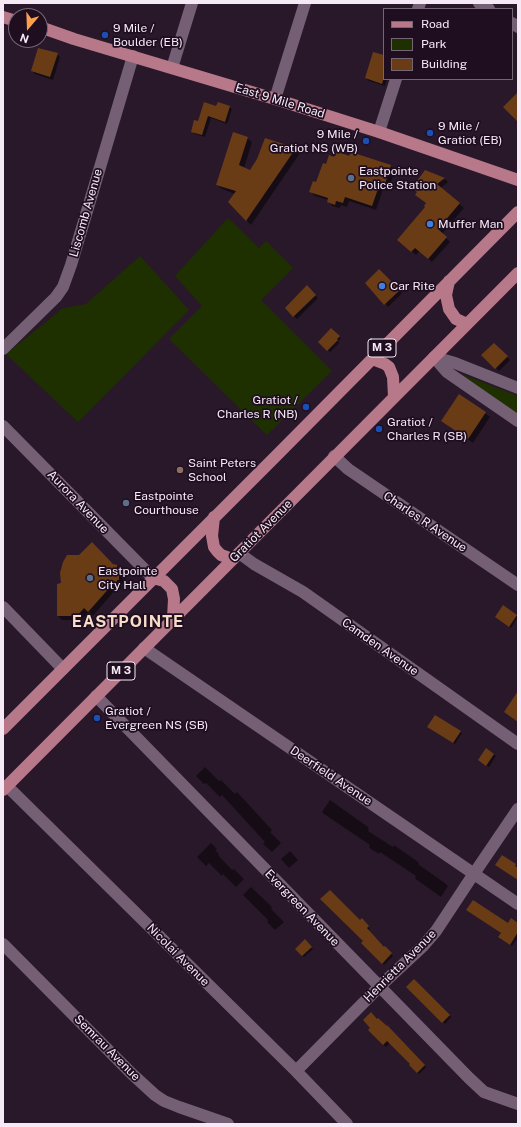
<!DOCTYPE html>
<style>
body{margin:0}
#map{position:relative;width:521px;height:1127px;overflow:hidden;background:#29182a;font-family:"Public Sans",sans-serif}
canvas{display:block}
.frame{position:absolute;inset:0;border:4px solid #f6e9f6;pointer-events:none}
.legend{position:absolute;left:383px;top:8px;width:130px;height:72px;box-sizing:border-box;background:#1f0e20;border:1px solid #756676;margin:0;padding:5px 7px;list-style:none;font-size:12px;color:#f6e9f6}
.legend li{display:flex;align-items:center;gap:8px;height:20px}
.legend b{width:20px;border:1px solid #756676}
.north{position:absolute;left:8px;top:8px;width:40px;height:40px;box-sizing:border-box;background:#1f0e20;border:1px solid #756676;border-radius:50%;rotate:199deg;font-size:11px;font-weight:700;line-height:16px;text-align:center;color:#f6e9f6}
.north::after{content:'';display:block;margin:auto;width:14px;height:18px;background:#fa9f4e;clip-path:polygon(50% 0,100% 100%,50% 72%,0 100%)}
</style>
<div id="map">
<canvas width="521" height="1127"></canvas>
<div class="frame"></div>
<ul class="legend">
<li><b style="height:5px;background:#b77889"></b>Road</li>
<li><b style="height:11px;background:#1f3000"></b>Park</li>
<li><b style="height:11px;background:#693c16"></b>Building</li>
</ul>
<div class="north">N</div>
</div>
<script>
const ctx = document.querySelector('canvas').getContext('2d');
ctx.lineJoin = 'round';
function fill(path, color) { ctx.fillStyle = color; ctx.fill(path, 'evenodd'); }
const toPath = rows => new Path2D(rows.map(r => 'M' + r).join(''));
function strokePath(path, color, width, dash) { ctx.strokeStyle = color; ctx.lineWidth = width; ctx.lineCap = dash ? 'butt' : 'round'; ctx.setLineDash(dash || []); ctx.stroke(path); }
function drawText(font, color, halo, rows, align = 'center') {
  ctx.font = font + ' "Public Sans",sans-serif'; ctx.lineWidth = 3.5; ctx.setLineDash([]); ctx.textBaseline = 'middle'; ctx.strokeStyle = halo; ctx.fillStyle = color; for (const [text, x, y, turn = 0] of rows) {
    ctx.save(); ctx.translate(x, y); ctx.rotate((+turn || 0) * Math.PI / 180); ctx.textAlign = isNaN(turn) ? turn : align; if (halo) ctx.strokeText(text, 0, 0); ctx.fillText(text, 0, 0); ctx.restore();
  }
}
fill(toPath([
 [228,218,259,248,266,241,293,268,261,300,332,371,267,435,169,339,202,306,175,276],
 [140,256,189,310,78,422,6,354,63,308,86,304],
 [461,374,518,396,518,414,463,377]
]), '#1f3000');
fill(toPath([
 [57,54,60,57,53,80,35,74,32,71],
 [384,56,384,79,387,79,385,86,369,81,366,78],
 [217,107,229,107,232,109,227,124,211,118,205,137,195,134,192,131,199,122],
 [247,138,252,142,244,168,250,172,258,160,266,139,296,149,300,153,251,225,229,202,235,194,222,189,217,185],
 [350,157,390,166,395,170,388,191,383,189,376,210,349,201,347,207,341,205,340,208,332,206,328,200,315,196,310,191,317,183,327,166,335,158],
 [444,178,448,182,441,188,464,208,442,234,450,242,432,262,420,251,416,255,403,244,426,207,427,204,416,195],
 [379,270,402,293,388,307,367,283],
 [307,287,318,298,297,319,286,308],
 [331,330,341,338,338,341,339,343,330,352,319,342],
 [494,344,510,360,499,371,483,355],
 [460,395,490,417,473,443,442,420],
 [113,565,117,566,121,570,121,574,123,575,123,584,121,584,121,589,116,589,93,616,89,612,81,620,62,620,58,616],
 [503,607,518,617,511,628,498,619],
 [430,729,460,731,462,733,455,744],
 [486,749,496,756,489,767,481,762],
 [205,767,219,781,221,780,235,794,237,792,272,830,270,832,281,843,272,852,263,844,265,842,222,795,220,797,206,783,204,784,196,776],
 [330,800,368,827,369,829,368,831,393,847,394,845,417,861,419,863,418,864,446,884,448,886,441,897,417,880,415,878,416,876,380,852,379,854,371,849,369,847,370,845,324,814,322,812],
 [211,843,217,849,215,850,219,854,218,855,232,870,234,869,244,879,236,887,223,874,222,876,209,863,206,866,197,857],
 [290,851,298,860,289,868,281,859],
 [251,887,272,907,271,909,284,922,275,930,267,922,268,920,243,895],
 [470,912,508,925,518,925,518,942,516,940,512,946,501,939,502,934],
 [362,920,370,929,368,931,384,948,385,947,393,956,384,965,363,943,364,941,360,922],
 [305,941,313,949,304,957,296,949],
 [414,980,451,1017,445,1024,408,987],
 [371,1032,410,1051,426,1067,419,1074,410,1065,411,1064,390,1043,386,1047]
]), '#0007');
fill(toPath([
 [38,48,58,53,50,77,31,71],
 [373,52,384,55,384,77,382,84,365,78],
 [518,92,518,122,503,107],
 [204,102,216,106,218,102,230,106,225,122,208,116,202,135,191,132,194,120,198,121],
 [233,132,248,137,239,165,250,170,257,159,265,138,296,148,246,221,228,202,236,191,216,185],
 [336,151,349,156,351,152,391,165,384,187,379,186,372,206,345,197,343,203,336,201,335,205,327,202,328,198,309,192,313,181,316,182,323,163,326,164,329,155,334,157],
 [425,170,445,178,437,184,460,203,438,229,447,237,428,259,415,248,411,252,397,240,425,207,424,206,426,203,415,195,417,192,412,188],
 [379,269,400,290,384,305,365,283],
 [307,285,316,295,293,317,285,308],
 [331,328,340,336,337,339,338,340,327,351,318,342],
 [494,343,508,356,495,369,481,355],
 [459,394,486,412,468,439,441,421],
 [92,542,113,564,117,565,117,570,119,570,119,580,117,580,117,585,112,585,88,612,84,608,77,616,57,616,57,584,61,583,60,573,63,562,67,555,79,555],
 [503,605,517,615,509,627,495,617],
 [518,691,518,722,504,712],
 [435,715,461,731,453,743,427,727],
 [486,748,494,754,486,766,478,760],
 [502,855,516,864,515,866,518,868,518,880,495,865],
 [330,890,360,920,362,918,369,926,367,928,384,947,385,946,392,953,382,964,361,943,363,941,320,899],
 [473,900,508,923,511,918,518,923,518,932,510,945,498,937,501,933,466,910],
 [305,939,312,947,302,956,295,949],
 [414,979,450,1015,442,1023,406,987],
 [371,1012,377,1019,378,1018,387,1026,387,1025,425,1065,417,1073,409,1065,410,1064,387,1041,383,1045,368,1030,370,1028,363,1020]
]), '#693c16');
strokePath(toPath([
 [479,3,489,9],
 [418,9,420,3],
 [512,23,518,27],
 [172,68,192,3],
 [275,99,305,3],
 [379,132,396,79],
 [3,349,56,297,63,287,71,265,133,56],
 [434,357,447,372,518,421],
 [434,357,455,363,518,388],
 [3,426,153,578],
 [334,456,348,469,518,585],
 [239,553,254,564,303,592,518,744],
 [3,607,63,669],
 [144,648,518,904],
 [96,696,469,1078,484,1092,518,1104],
 [7,786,296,1071,347,1124],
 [3,944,131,1073,155,1095,164,1101,179,1107,228,1124],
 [296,1071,379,987,423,946,436,931,469,881,518,809]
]), '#745f75', 12);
strokePath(toPath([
 [3,17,16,21],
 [40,27,74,39,275,99,379,132,518,180],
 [449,281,446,295,449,309,456,319,467,324],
 [372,359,385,364,389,367,393,377,394,397],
 [214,517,212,536,214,547,217,551,221,555,232,559],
 [153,578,164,581,172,589,174,599,173,618],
 [3,729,275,457,518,212],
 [3,790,518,273]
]), '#b77889', 12);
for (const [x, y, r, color] of [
 [105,35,4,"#1a4fb4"],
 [430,133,4,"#1a4fb4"],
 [366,141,4,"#1a4fb4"],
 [351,178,4,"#5c6f8a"],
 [430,224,4,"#3f7fe0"],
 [382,286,4,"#3f7fe0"],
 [306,407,4,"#1a4fb4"],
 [379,429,4,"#1a4fb4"],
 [180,470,4,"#8d6e63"],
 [126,503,4,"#5c6f8a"],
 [90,578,4,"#5c6f8a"],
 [97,718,4,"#1a4fb4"]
]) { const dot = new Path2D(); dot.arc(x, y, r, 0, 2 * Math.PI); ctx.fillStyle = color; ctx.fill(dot); strokePath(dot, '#1f0e20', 1.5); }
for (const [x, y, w] of [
 [382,348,28],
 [121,671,28]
]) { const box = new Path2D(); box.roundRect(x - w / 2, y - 9, w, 18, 3); ctx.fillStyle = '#1f0e20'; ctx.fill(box); strokePath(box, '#f6e9f6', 1); }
drawText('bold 11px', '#f6e9f6', null, [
 ["M 3",382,348],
 ["M 3",121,671]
]);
drawText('12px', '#f6e9f6', '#1f0e20', [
 ["9 Mile /",113,28],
 ["Boulder (EB)",113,42],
 ["9 Mile /",438,126],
 ["Gratiot (EB)",438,140],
 ["9 Mile /",358,134,"right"],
 ["Gratiot NS (WB)",358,148,"right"],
 ["Eastpointe",359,171],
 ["Police Station",359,185],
 ["Muffer Man",438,224],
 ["Car Rite",390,286],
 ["Gratiot /",298,400,"right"],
 ["Charles R (NB)",298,414,"right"],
 ["Gratiot /",387,422],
 ["Charles R (SB)",387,436],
 ["Saint Peters",188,463],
 ["School",188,477],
 ["Eastpointe",134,496],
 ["Courthouse",134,510],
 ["Eastpointe",98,571],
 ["City Hall",98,585],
 ["Gratiot /",105,711],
 ["Evergreen NS (SB)",105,725]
], 'left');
drawText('12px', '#f6e9f6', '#1f0e20', [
 ["East 9 Mile Road",280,101,17],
 ["Liscomb Avenue",86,213,-74],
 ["Aurora Avenue",78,502,46],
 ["Charles R Avenue",425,522,34],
 ["Gratiot Avenue",261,531,-45],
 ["Camden Avenue",380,647,35],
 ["Deerfield Avenue",331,776,34],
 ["Evergreen Avenue",302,908,46],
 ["Nicolai Avenue",178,955,45],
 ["Henrietta Avenue",400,966,-45],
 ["Semrau Avenue",107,1048,45]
]);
ctx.letterSpacing = '1px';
drawText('bold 16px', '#f8dec9', '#1f0e20', [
 ["EASTPOINTE",128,622]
]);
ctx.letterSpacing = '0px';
</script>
